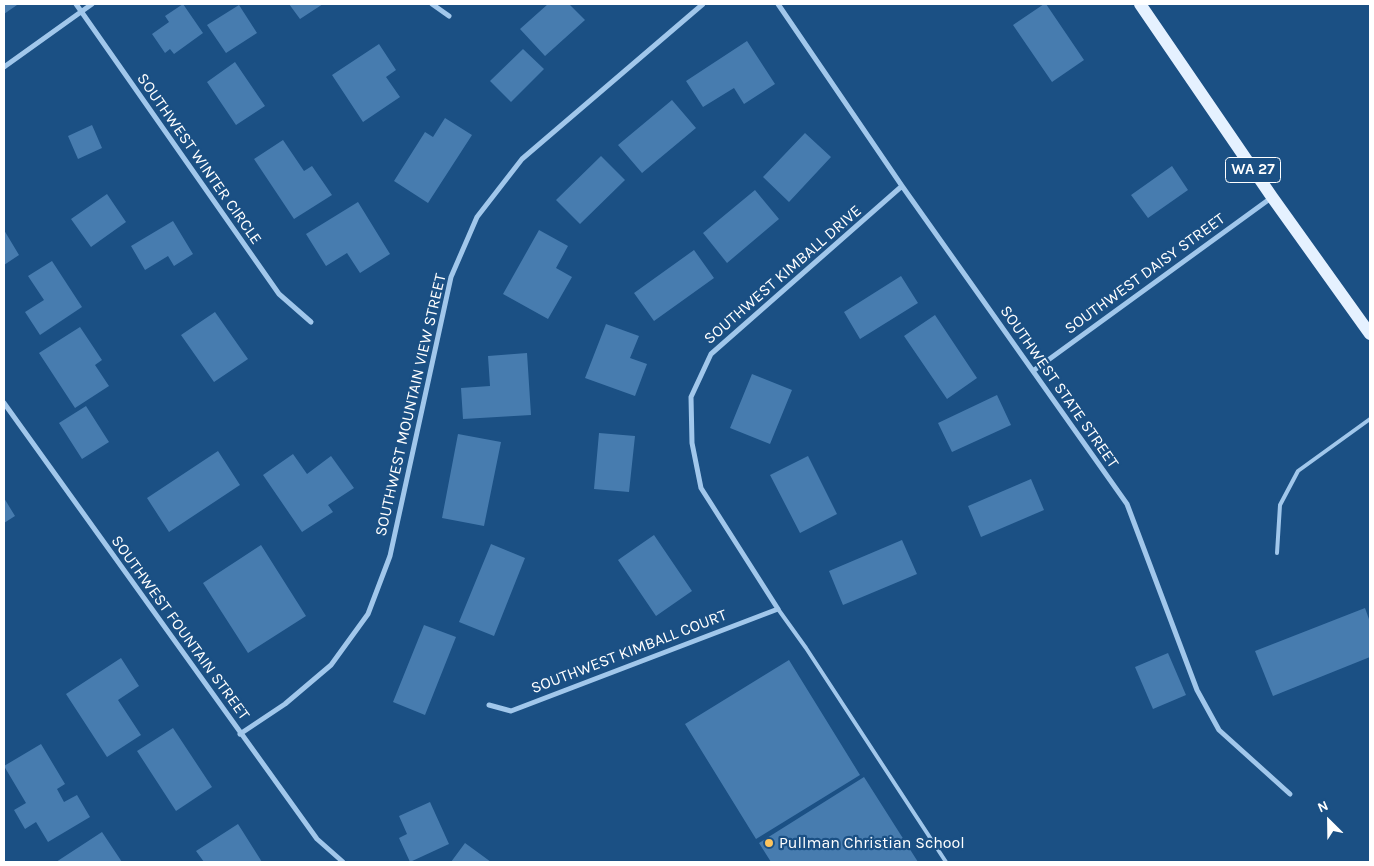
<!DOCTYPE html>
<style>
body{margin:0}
#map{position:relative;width:1374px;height:866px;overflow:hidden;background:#1b5084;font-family:Karla,sans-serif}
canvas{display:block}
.frame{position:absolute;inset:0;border:5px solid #fff;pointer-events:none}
.north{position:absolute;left:1304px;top:796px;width:50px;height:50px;-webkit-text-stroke:4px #1b5084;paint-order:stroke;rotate:337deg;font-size:14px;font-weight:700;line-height:20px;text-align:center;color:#fff}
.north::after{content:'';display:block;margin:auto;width:18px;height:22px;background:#fff;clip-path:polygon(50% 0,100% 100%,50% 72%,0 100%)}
</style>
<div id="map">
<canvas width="1374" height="866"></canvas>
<div class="frame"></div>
<div class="north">N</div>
</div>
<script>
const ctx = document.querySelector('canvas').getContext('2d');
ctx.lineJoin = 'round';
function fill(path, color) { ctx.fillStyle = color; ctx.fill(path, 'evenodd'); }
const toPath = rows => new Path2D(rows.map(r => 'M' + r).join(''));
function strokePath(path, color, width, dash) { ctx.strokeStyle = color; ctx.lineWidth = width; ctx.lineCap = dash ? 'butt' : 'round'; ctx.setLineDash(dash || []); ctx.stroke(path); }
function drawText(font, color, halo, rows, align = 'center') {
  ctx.font = font + ' Karla,sans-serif'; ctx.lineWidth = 4.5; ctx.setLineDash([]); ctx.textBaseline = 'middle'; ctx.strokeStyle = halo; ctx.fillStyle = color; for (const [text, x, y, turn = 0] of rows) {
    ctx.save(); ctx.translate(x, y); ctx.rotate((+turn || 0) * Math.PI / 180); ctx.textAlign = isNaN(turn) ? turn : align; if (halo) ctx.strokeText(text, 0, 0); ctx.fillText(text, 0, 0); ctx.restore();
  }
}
fill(toPath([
 [4,4,16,4,17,5,4,14],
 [183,4,203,33,174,54,170,49,165,53,152,34,169,22,165,16],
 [289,4,323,4,300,19],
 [548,4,569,4,585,20,545,56,520,29],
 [1044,4,1046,4,1084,60,1052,82,1013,25],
 [239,5,257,33,226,53,207,25],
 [747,41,775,84,744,104,734,88,703,107,686,81],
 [379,44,396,70,386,77,400,97,363,122,332,75],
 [523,49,544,69,511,102,490,81],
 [235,62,265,106,236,125,207,82],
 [672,100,696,128,642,173,618,145],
 [445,118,472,135,428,203,394,181,425,132,433,137],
 [92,125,102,148,78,159,68,136],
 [805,133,831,157,789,202,763,177],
 [283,140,304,171,312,166,332,195,294,219,254,159],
 [601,156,625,180,580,224,556,200],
 [1172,166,1188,190,1148,218,1131,195],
 [755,190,779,219,727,263,703,233],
 [107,194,126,222,91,247,71,219],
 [358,202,390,254,360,273,347,253,326,266,306,234],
 [173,221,193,254,174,266,168,256,145,270,131,246],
 [4,230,19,255,4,265],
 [539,230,568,246,556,268,572,277,548,319,503,294],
 [694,250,714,278,654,321,634,293],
 [52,261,82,307,40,335,25,312,44,300,28,276],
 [901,276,918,303,860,339,844,312],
 [215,312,248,359,214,382,181,335],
 [935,315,977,378,947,399,904,336],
 [606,324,639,336,630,358,647,364,635,396,585,378],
 [80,327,102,360,95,365,109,386,75,408,39,353],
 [527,353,531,415,463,419,461,388,490,386,488,356],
 [752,374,792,390,770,444,730,428],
 [997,395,1011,425,952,452,938,423],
 [86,406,109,442,82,459,59,423],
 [599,433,635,436,629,492,594,489],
 [458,434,501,442,484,526,442,518],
 [218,451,240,485,169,532,147,498],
 [293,454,307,474,331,456,354,488,328,505,333,512,302,532,263,475],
 [808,456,837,514,800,533,770,475],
 [1031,479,1044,510,981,537,968,506],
 [4,498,15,516,4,523],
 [654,535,692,591,656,616,618,560],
 [902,540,917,574,843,605,829,571],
 [491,544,525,558,494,636,459,622],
 [261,545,306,616,248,653,203,583],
 [1365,608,1370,622,1370,657,1273,696,1255,651],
 [424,625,456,637,425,715,393,702],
 [1168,653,1186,695,1153,709,1135,667],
 [121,658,139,686,118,700,141,735,107,757,66,694],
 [789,660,860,775,756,839,685,724],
 [173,728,212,787,176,811,137,751],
 [41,744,65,784,57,789,64,802,77,795,90,817,48,842,36,822,25,829,14,810,26,803,4,766],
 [864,777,918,862,771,862,759,843],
 [430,802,449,844,410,862,399,838,407,834,399,816],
 [238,824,262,862,204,862,196,851],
 [102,832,122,862,56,862],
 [465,843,491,862,451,862]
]), '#477caf');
strokePath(toPath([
 [1277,553,1280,505,1298,471,1370,419],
 [778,609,806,648,946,862]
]), '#a1c7eb', 4);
strokePath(toPath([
 [76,4,279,294,311,322],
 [432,4,449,16],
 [778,4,902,186,1127,504,1197,690,1219,730,1290,794],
 [4,67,92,4],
 [1033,371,1271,198],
 [4,403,317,839,343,862],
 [489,705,511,711,778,609,701,488,692,443,691,397,711,354,902,186],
 [240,734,285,704,331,665,368,614,390,556,451,277,477,217,522,159,703,4]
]), '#a1c7eb', 5);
strokePath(toPath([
 [1140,4,1272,197,1370,334]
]), '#e5f1ff', 12);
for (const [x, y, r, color] of [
 [769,843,5,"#fdc45d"]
]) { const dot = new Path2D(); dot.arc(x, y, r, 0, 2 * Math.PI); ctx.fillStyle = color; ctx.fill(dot); strokePath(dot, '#1b5084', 2); }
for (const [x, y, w] of [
 [1253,170,55]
]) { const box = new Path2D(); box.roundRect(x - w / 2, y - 12.5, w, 25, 4); ctx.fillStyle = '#1b5084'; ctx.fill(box); strokePath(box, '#fff', 1); }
drawText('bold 15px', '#fff', null, [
 ["WA 27",1253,170]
]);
drawText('16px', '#fff', '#1b5084', [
 ["SOUTHWEST WINTER CIRCLE",199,159,55],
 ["SOUTHWEST DAISY STREET",1145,274,-36],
 ["SOUTHWEST KIMBALL DRIVE",783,275,-41],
 ["SOUTHWEST STATE STREET",1059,387,55],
 ["SOUTHWEST MOUNTAIN VIEW STREET",411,405,-77],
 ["SOUTHWEST FOUNTAIN STREET",180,628,54],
 ["SOUTHWEST KIMBALL COURT",629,652,-21]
]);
drawText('16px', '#fff', '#1b5084', [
 ["Pullman Christian School",779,843]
], 'left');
</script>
